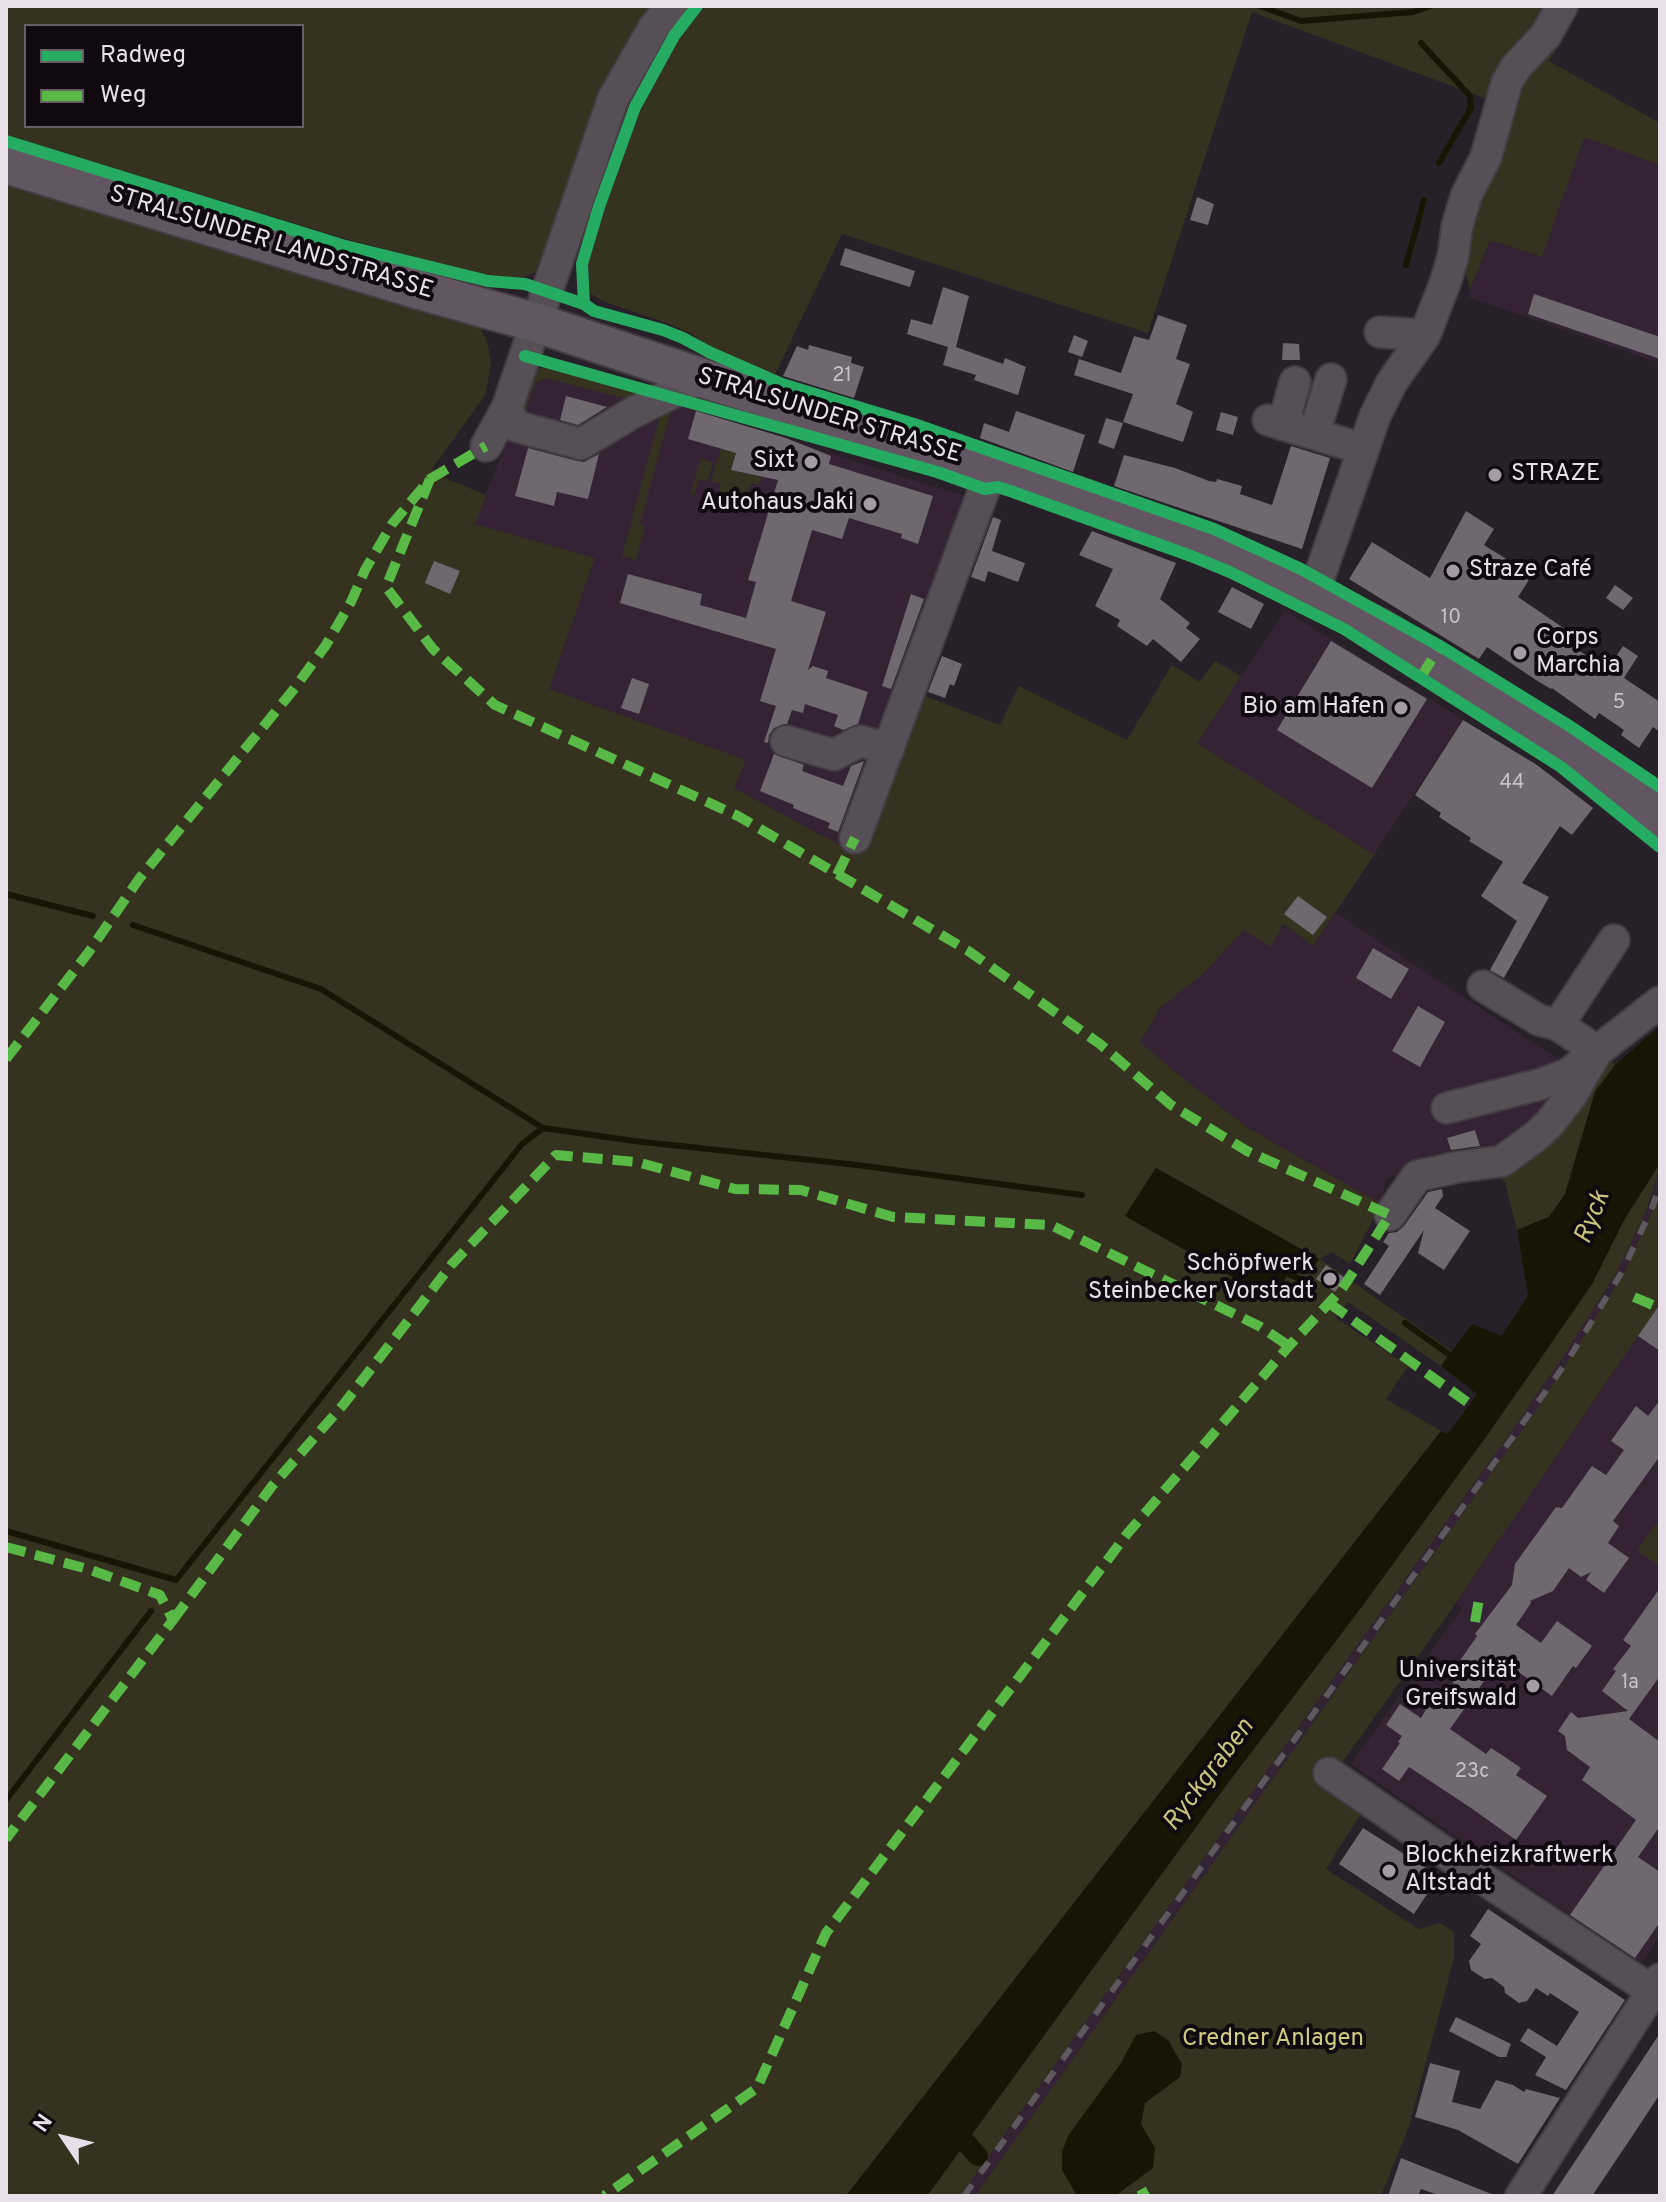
<!DOCTYPE html>
<meta charset="utf-8">
<style>
body{margin:0}
#map{position:relative;width:1666px;height:2202px;overflow:hidden;background:#282028;font-family:Overpass,sans-serif}
canvas{display:block}
.frame{position:absolute;inset:0;border:8px solid #e8dfe8;pointer-events:none}
.legend{position:absolute;left:24px;top:24px;width:280px;height:104px;box-sizing:border-box;background:#100910;border:2px solid #665f66;margin:0;padding:10px 14px;list-style:none;font-size:24px;color:#e8dfe8}
.legend li{display:flex;align-items:center;gap:16px;height:40px}
.legend b{width:40px;border:2px solid #665f66}
.north{position:absolute;left:24px;top:2098px;width:80px;height:80px;-webkit-text-stroke:6px #100910;paint-order:stroke;rotate:305deg;font-size:22px;font-weight:700;line-height:32px;text-align:center;color:#e8dfe8}
.north::after{content:'';display:block;margin:auto;width:28px;height:36px;background:#e8dfe8;clip-path:polygon(50% 0,100% 100%,50% 72%,0 100%)}
</style>
<div id="map">
<canvas width="1666" height="2202"></canvas>
<div class="frame"></div>
<ul class="legend">
<li><b style="height:10px;background:#26ab63"></b>Radweg</li>
<li><b style="height:10px;background:#58b947"></b>Weg</li>
</ul>
<div class="north">N</div>
</div>
<script>
const ctx = document.querySelector('canvas').getContext('2d');
ctx.lineJoin = 'round';
function fill(path, color) { ctx.fillStyle = color; ctx.fill(path, 'evenodd'); }
const toPath = rows => new Path2D(rows.map(r => 'M' + r).join(''));
function strokePath(path, color, width, dash) { ctx.strokeStyle = color; ctx.lineWidth = width; ctx.lineCap = dash ? 'butt' : 'round'; ctx.setLineDash(dash || []); ctx.stroke(path); }
function drawText(font, color, halo, rows, align = 'center') {
  ctx.font = font + ' Overpass,sans-serif'; ctx.lineWidth = 8; ctx.setLineDash([]); ctx.textBaseline = 'middle'; ctx.strokeStyle = halo; ctx.fillStyle = color; for (const [text, x, y, turn = 0] of rows) {
    ctx.save(); ctx.translate(x, y); ctx.rotate((+turn || 0) * Math.PI / 180); ctx.textAlign = isNaN(turn) ? turn : align; if (halo) ctx.strokeText(text, 0, 0); ctx.fillText(text, 0, 0); ctx.restore();
  }
}
fill(toPath([
 [1584,136,1660,165,1660,363,1468,297,1490,240,1542,257],
 [536,368,558,369,648,395,970,498,845,848,734,788,745,760,549,689,595,558,474,524],
 [1285,611,1463,719,1374,855,1196,743],
 [1335,912,1565,1064,1568,1074,1515,1147,1386,1178,1381,1204,1248,1128,1179,1075,1140,1042,1160,1008,1203,974,1244,930,1282,924,1313,946],
 [1409,970,1391,999,1356,978],
 [1418,1006,1445,1022,1420,1066],
 [1475,1130,1480,1147,1452,1155,1447,1138],
 [1660,1168,1660,1195,1623,1275,1535,1412,975,2196,960,2196,1514,1428,1563,1357,1617,1272,1646,1211],
 [1660,1304,1660,1936,1641,1964,1351,1764,1462,1608,1456,1603]
]), '#342334');
fill(toPath([
 [6,6,655,6,620,54,600,93,549,239,535,272,523,277,492,277,343,238,6,135],
 [26,26,302,26,302,126,26,126],
 [705,6,1580,6,1549,61,1660,123,1660,165,1584,137,1542,257,1490,240,1470,290,1460,247,1509,107,1252,12,1148,333,842,234,775,374,714,350,692,334,667,323,602,301,590,293,588,265,605,209,640,110,679,40],
 [6,176,478,324,487,341,491,360,486,394,432,469,447,479,486,495,475,524,595,558,549,689,746,760,734,788,845,848,855,852,917,693,1000,725,1019,686,1127,740,1172,665,1200,682,1215,661,1241,676,1197,743,1374,855,1313,946,1283,924,1271,947,1244,930,1203,974,1160,1008,1140,1042,1179,1075,1248,1128,1381,1204,1350,1264,1332,1252,1320,1259,1452,1351,1441,1366,1348,1302,1336,1318,1408,1366,1386,1399,1441,1431,846,2196,6,2196],
 [1156,1168,1319,1259,1296,1262,1270,1299,1126,1215],
 [536,368,558,369,648,395,634,401,546,378,536,383,526,409,521,408],
 [664,400,673,403,640,523,645,527,636,560,622,556],
 [721,449,736,453,731,470,761,477,759,485,751,483,743,510,716,502,721,484,711,481],
 [701,458,713,463,707,482,699,479,694,495,690,494],
 [1599,1058,1616,1064,1595,1092,1565,1194,1549,1217,1517,1230,1505,1182,1495,1175],
 [1658,1167,1660,1167,1646,1211,1617,1272,1563,1357,1514,1428,960,2196,927,2196,1228,1783,1360,1609,1488,1434,1592,1284,1624,1220],
 [1660,1195,1660,1304,1456,1603,1341,1764,1331,1794,1360,1815,1326,1869,1419,1929,1440,1923,1454,1932,1454,1958,1409,2126,1381,2196,975,2196,1535,1412,1623,1275],
 [1660,1519,1660,1567,1637,1550]
]), '#35321f');
fill(toPath([
 [1660,1026,1660,1163,1624,1220,1592,1284,1568,1319,1488,1434,1360,1609,1228,1783,927,2196,846,2196,1441,1431,1448,1434,1477,1394,1441,1366,1472,1324,1502,1336,1528,1295,1517,1230,1549,1217,1565,1194,1595,1092,1616,1064],
 [1156,1168,1319,1259,1311,1271,1296,1263,1271,1299,1125,1216],
 [1154,2031,1168,2040,1182,2064,1180,2077,1145,2103,1141,2124,1155,2148,1153,2168,1115,2196,1077,2196,1062,2170,1062,2152,1068,2136,1121,2063,1136,2035]
]), '#181505');
strokePath(toPath([
 [1260,6,1301,21,1413,12,1431,6],
 [1421,43,1470,96,1471,108,1439,163],
 [1406,265,1424,200],
 [6,894,93,916],
 [133,925,321,989,543,1128],
 [1288,1274,1312,1284],
 [1405,1323,1454,1358],
 [6,1531,176,1580,522,1144,543,1128,634,1141,857,1165,1082,1195],
 [6,1800,151,1611]
]), '#181505', 6);
strokePath(toPath([
 [948,2123,978,2156]
]), '#181505', 20);
fill(toPath([
 [1197,197,1214,204,1208,225,1190,220],
 [845,248,915,271,910,287,840,265],
 [943,287,969,296,956,347,1003,364,1005,358,1026,367,1018,395,974,380,976,375,943,365,948,347,907,334,911,319,932,325],
 [1534,294,1660,337,1660,359,1528,314],
 [1158,315,1187,325,1176,359,1190,364,1176,404,1193,412,1183,442,1123,422,1133,394,1074,375,1079,359,1121,373,1134,336,1149,340],
 [1074,335,1088,341,1082,357,1068,352],
 [1283,343,1299,344,1300,360,1282,360],
 [809,345,852,357,851,363,864,367,854,398,783,376,797,346,808,350],
 [566,396,607,407,578,425,560,420],
 [696,411,786,438,831,456,829,464,933,496,918,544,901,538,902,534,849,518,842,539,812,530,791,601,826,612,808,670,813,666,828,671,826,678,868,692,858,724,843,730,834,726,838,715,805,704,803,713,792,710,787,724,774,728,769,735,768,743,764,742,776,706,760,701,776,649,620,603,628,574,702,594,700,605,746,618,756,582,748,580,778,480,731,470,736,453,688,439],
 [1016,411,1085,435,1073,472,980,438,984,423,1009,432],
 [1221,412,1238,417,1233,435,1216,430],
 [1106,418,1123,423,1114,449,1098,443],
 [1291,446,1330,458,1302,549,1114,486,1124,455,1175,468,1209,481,1216,482,1217,479,1242,486,1240,494,1272,505],
 [528,448,577,461,584,462,599,454,588,499,557,492,554,506,515,496],
 [1466,511,1494,529,1484,545,1532,575,1518,597,1568,631,1566,633,1570,636,1569,638,1580,646,1578,650,1603,666,1604,664,1609,667,1623,646,1638,656,1624,678,1660,702,1660,732,1653,727,1639,748,1621,735,1624,730,1599,713,1595,719,1552,688,1551,689,1536,680,1487,647,1479,659,1349,579,1372,542,1430,578],
 [993,517,1001,520,992,551,1025,563,1018,582,988,571,985,582,971,577],
 [1092,531,1176,563,1160,599,1190,623,1186,628,1200,639,1181,662,1153,639,1147,646,1117,626,1120,620,1095,606,1113,569,1079,555],
 [434,561,460,571,450,594,425,583],
 [1615,585,1633,598,1623,610,1606,598],
 [1232,587,1264,604,1251,629,1218,612],
 [911,594,924,599,891,689,882,686],
 [1331,641,1427,699,1372,788,1277,730],
 [942,656,962,664,954,686,950,684,945,698,928,692],
 [632,678,649,684,639,714,621,708],
 [1463,720,1537,765,1593,808,1572,835,1560,826,1522,883,1549,897,1504,978,1490,970,1517,921,1481,896,1503,862,1469,841,1471,838,1439,817,1441,813,1415,795],
 [774,754,804,765,802,771,843,786,851,766,864,761,838,832,828,828,830,823,793,808,794,805,760,791],
 [1298,896,1327,917,1313,935,1284,914],
 [1373,948,1409,969,1391,999,1356,978],
 [1418,1006,1445,1022,1420,1067,1392,1051],
 [1475,1130,1480,1146,1451,1150,1447,1138],
 [1442,1189,1443,1196,1435,1208,1470,1231,1444,1270,1418,1253,1424,1230,1380,1295,1364,1284,1389,1246,1383,1242,1389,1233,1397,1232,1404,1226,1428,1192],
 [1326,1265,1345,1278,1335,1292,1316,1279],
 [1660,1304,1660,1351,1638,1336],
 [1660,1400,1660,1456,1613,1521,1619,1526,1608,1543,1629,1558,1604,1593,1586,1580,1591,1572,1581,1577,1569,1568,1553,1591,1530,1601,1531,1603,1516,1625,1541,1643,1557,1621,1592,1646,1576,1668,1573,1666,1552,1696,1502,1660,1482,1684,1450,1729,1486,1754,1491,1748,1502,1755,1521,1768,1516,1775,1547,1796,1516,1840,1471,1808,1409,1767,1399,1781,1382,1769,1400,1743,1398,1742,1402,1736,1386,1725,1400,1704,1421,1718,1428,1706,1434,1710,1454,1682,1448,1678,1477,1636,1475,1634,1512,1585,1515,1564,1556,1507,1562,1508,1592,1466,1606,1475,1624,1450,1611,1441,1636,1406,1648,1416],
 [1660,1588,1660,1676,1629,1719,1660,1742,1660,1826,1638,1857,1660,1872,1660,1922,1635,1958,1570,1915,1636,1820,1582,1780,1590,1767,1567,1750,1565,1736,1558,1731,1571,1712,1578,1718,1628,1711,1602,1691,1616,1671,1613,1669,1631,1646,1623,1640],
 [1363,1828,1439,1876,1414,1914,1339,1864],
 [1488,1909,1625,2000,1566,2090,1535,2075,1546,2057,1520,2041,1528,2028,1557,2046,1579,2012,1550,1993,1548,1996,1536,1988,1527,2001,1519,2003,1505,1993,1504,1987,1492,1978,1485,1979,1471,1970,1469,1961,1481,1944,1470,1936],
 [1456,2017,1511,2044,1506,2057,1499,2057,1449,2031],
 [1660,2033,1660,2094,1635,2132,1592,2196,1552,2196],
 [1430,2063,1460,2071,1452,2102,1480,2109,1496,2080,1513,2085,1524,2092,1526,2089,1560,2098,1518,2164,1458,2130,1415,2117],
 [1401,2158,1494,2195,1494,2196,1441,2196,1421,2189,1418,2196,1388,2196]
]), '#6f686f');
const minor = toPath([
 [1380,332,1425,335],
 [507,408,515,426,581,444,634,412,702,378],
 [1268,420,1363,449],
 [1283,425,1295,382],
 [1314,434,1331,379],
 [486,446,507,408,613,99,654,27,672,6],
 [1313,595,1375,416,1392,382,1425,335,1445,283,1453,257,1457,227,1466,196,1486,157,1507,82,1516,67,1546,35,1562,6],
 [786,741,834,755,860,741,889,749],
 [855,838,992,468],
 [1483,986,1539,1020,1558,1025],
 [1597,1051,1558,1025,1614,940],
 [1447,1108,1541,1084,1568,1074,1660,1002],
 [1390,1215,1417,1176,1458,1167,1502,1161,1535,1137,1549,1124,1571,1096,1597,1051],
 [1329,1773,1476,1874,1660,1996],
 [1521,2196,1660,1979]
]);
const major = toPath([
 [6,164,416,289,537,323,702,378,992,468,1089,501,1186,537,1250,565,1381,629,1568,746,1660,819]
]);
strokePath(minor, '#433d43', 34);
strokePath(major, '#433d43', 42);
strokePath(minor, '#565056', 30);
strokePath(major, '#625662', 38);
strokePath(toPath([
 [964,2196,1242,1811,1363,1646,1568,1360,1622,1272,1652,1208,1660,1185]
]), '#5e595e', 6, [14, 14]);
strokePath(toPath([
 [430,479,386,587,433,649,495,705,738,816,967,950,1100,1044,1171,1105,1247,1151,1390,1215,1342,1289,1289,1346,1127,1534,826,1933,757,2088,604,2196],
 [1421,677,1440,646],
 [837,875,855,838],
 [6,1059,88,953,139,879,294,689,326,645,351,602,365,570,392,524,430,479,486,446],
 [1634,1297,1660,1308],
 [1329,1303,1467,1402],
 [6,1547,88,1569,160,1595,173,1620,6,1839],
 [173,1620,272,1486,343,1405,452,1264,556,1155,637,1162,735,1189,801,1190,893,1217,1051,1225,1259,1326,1289,1346],
 [1475,1622,1479,1599],
 [1139,2196,1148,2191]
]), '#58b947', 10, [20, 10]);
strokePath(toPath([
 [6,141,342,245,488,281,525,284,584,304,594,311,663,330,683,338,709,352,782,384,914,424,1214,529,1301,569,1440,646,1568,725,1660,787],
 [584,304,582,264,599,207,635,107,674,36,697,6],
 [525,356,937,472,985,489,998,487,1013,492,1191,556,1230,572,1344,629,1561,767,1660,847]
]), '#26ab63', 12);
for (const [x, y, r, color] of [
 [811,462,8,"#a59ca5"],
 [1495,475,8,"#a59ca5"],
 [870,504,8,"#a59ca5"],
 [1453,571,8,"#a59ca5"],
 [1520,653,8,"#a59ca5"],
 [1401,708,8,"#a59ca5"],
 [1330,1279,8,"#a59ca5"],
 [1533,1686,8,"#a59ca5"],
 [1389,1871,8,"#a59ca5"]
]) { const dot = new Path2D(); dot.arc(x, y, r, 0, 2 * Math.PI); ctx.fillStyle = color; ctx.fill(dot); strokePath(dot, '#100910', 3); }
drawText('20px', '#cac1ca', null, [
 ["21",842,377],
 ["10",1451,619],
 ["5",1619,704],
 ["44",1512,784],
 ["1a",1630,1684],
 ["23c",1472,1773]
]);
drawText('24px', '#e8dfe8', '#100910', [
 ["STRALSUNDER LANDSTRASSE",271,244,17],
 ["STRALSUNDER STRASSE",829,417,17]
]);
drawText('24px', '#e8dfe8', '#100910', [
 ["Sixt",795,462],
 ["STRAZE",1511,475,"left"],
 ["Autohaus Jaki",854,504],
 ["Straze Café",1469,571,"left"],
 ["Corps",1536,639,"left"],
 ["Marchia",1536,667,"left"],
 ["Bio am Hafen",1385,708],
 ["Schöpfwerk",1314,1265],
 ["Steinbecker Vorstadt",1314,1293],
 ["Universität",1517,1672],
 ["Greifswald",1517,1700],
 ["Blockheizkraftwerk",1405,1857,"left"],
 ["Altstadt",1405,1885,"left"]
], 'right');
drawText('24px', '#d0ca82', '#100910', [
 ["Credner Anlagen",1273,2040]
]);
drawText('italic 26px', '#cac47c', '#100910', [
 ["Ryck",1594,1218,-68],
 ["Ryckgraben",1210,1776,-53]
]);
</script>
